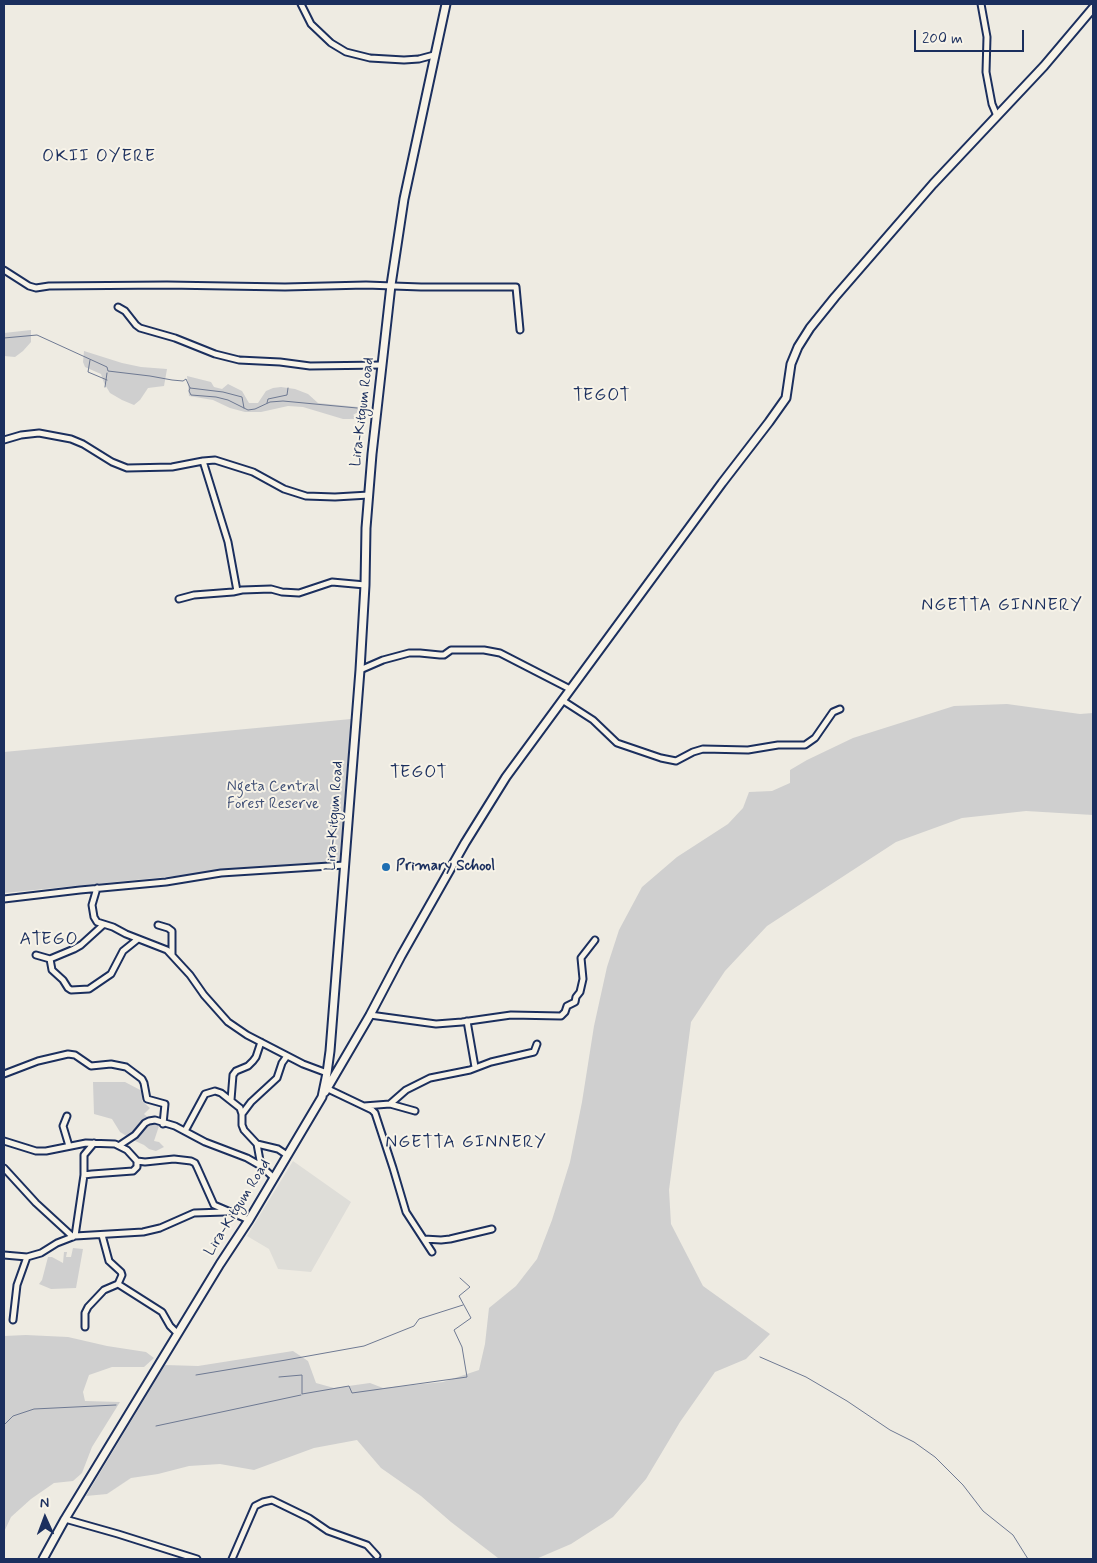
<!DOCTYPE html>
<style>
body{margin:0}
#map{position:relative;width:1097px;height:1563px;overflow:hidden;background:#eeebe2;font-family:Mynerve,sans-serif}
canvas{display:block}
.frame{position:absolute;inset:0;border:5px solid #1b2f5e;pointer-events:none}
.north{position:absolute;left:20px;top:1493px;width:50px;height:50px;-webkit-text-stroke:4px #f7f3e8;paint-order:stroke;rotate:358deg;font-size:14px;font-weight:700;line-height:20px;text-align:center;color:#1b2f5e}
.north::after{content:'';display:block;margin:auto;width:18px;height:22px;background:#1b2f5e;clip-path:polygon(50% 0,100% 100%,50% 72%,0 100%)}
.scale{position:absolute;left:914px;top:30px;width:110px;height:22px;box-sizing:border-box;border:2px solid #1b2f5e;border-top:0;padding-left:6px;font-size:15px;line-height:18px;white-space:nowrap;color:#1b2f5e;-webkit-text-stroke:4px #f7f3e8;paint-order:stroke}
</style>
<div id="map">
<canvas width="1097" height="1563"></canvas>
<div class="frame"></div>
<div class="north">N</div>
<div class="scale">200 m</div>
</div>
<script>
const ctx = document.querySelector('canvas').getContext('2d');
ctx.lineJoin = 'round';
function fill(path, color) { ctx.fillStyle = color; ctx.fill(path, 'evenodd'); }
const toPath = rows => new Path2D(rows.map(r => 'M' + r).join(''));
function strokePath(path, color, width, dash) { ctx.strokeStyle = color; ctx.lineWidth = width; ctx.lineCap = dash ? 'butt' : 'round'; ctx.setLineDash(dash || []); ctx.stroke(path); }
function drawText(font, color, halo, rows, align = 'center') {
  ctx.font = font + ' Mynerve,sans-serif'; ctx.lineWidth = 4; ctx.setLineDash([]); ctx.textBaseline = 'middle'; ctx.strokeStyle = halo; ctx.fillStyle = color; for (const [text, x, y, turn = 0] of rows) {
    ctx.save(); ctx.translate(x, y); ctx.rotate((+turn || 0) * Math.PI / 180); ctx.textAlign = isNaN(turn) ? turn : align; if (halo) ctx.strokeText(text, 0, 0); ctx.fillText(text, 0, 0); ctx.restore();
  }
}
fill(toPath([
 [293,1161,351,1202,311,1272,278,1269,269,1249,247,1236]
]), '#deddd8');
fill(toPath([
 [31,330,31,342,23,351,15,357,4,356,4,333],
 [84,351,122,363,141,367,167,369,164,386,148,388,140,400,134,405,122,400,110,393,104,383,101,374,85,367,83,362],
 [187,376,211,382,214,387,222,389,228,384,242,391,249,403,258,403,266,391,273,388,281,387,295,389,308,394,318,403,358,407,358,412,353,415,358,419,343,419,303,407,288,406,261,412,245,412,230,408,213,400,189,396],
 [1007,704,1080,714,1093,713,1093,815,1026,811,962,818,896,842,767,926,725,971,691,1022,669,1190,671,1224,703,1286,770,1334,746,1359,715,1372,680,1422,646,1479,613,1517,571,1544,536,1559,498,1558,451,1522,421,1496,381,1468,357,1440,314,1448,254,1470,220,1464,189,1466,158,1474,131,1478,107,1494,86,1496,165,1365,198,1366,293,1351,308,1361,316,1383,334,1388,370,1383,383,1388,443,1382,479,1370,485,1344,489,1308,516,1286,537,1259,552,1220,570,1162,582,1102,594,1026,607,967,619,930,642,887,677,857,728,824,743,808,749,792,772,791,790,783,790,770,807,760,853,738,954,706],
 [351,719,340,863,196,874,4,893,4,752],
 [93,1082,125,1082,144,1092,142,1101,150,1108,144,1114,159,1126,154,1141,159,1142,164,1147,156,1151,149,1149,144,1145,133,1140,140,1133,137,1131,130,1138,120,1132,112,1119,94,1114],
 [73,1248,83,1249,76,1288,51,1289,39,1284,42,1280,48,1257,52,1257,63,1263,64,1252,67,1252,66,1257,71,1257],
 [26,1335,68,1337,107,1346,146,1352,154,1358,144,1367,112,1367,89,1375,83,1392,85,1401,120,1402,92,1447,82,1473,73,1481,54,1483,31,1499,11,1517,4,1532,4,1336]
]), '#cfcfcf');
strokePath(toPath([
 [4,338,37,335,107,367,108,371,150,376,172,380,183,381,186,379,190,388,223,392,242,397,244,408],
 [90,360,88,372,107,380],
 [105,387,107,373],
 [190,388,189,391,191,395,216,397,228,400,248,410,255,409,270,402,283,401,357,408],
 [267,403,268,399,287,395,288,388],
 [760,1357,806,1377,847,1401,890,1430,914,1442,935,1457,963,1485,983,1511,1013,1535,1028,1559],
 [196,1375,286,1360,364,1346,414,1326,419,1319,463,1305],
 [279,1377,302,1375,302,1394,349,1386,352,1393,467,1377,462,1347,454,1330,471,1318,459,1296,470,1287,460,1278],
 [4,1425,13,1416,34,1409,116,1405],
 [156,1426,301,1395]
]), '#6e7992', 1);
const minor = toPath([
 [301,4,311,24,331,43,346,52,370,58,404,60,419,59,434,55],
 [981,4,987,37,986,72,992,104,997,116],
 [4,270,29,286,36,288,49,286,167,285,285,287,366,285,421,287,516,287,520,330],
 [118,307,125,311,136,325,140,328,175,338,215,354,239,360,280,362,310,366,382,365],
 [4,440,21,435,39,433,71,439,83,444,112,462,127,468,172,467,203,461,215,460,253,472,284,489,306,496,335,497,369,495],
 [203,461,228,542,237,591],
 [179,599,194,595,233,592,242,590,271,589,282,592,299,593,332,582,365,585],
 [360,670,383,660,409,653,420,653,440,655,444,655,451,650,484,650,500,653,570,689],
 [562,700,593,720,617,743,661,758,676,761,693,752,703,749,748,750,778,745,805,745,815,738,833,712,840,709],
 [97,888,92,905,94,917,97,922,113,927,126,934,167,950,190,975,204,995,228,1022,247,1035,303,1064,327,1073],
 [4,899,80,890,166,882,221,873,345,865],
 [158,925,168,928,172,931,172,955],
 [36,955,50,959,74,949,81,945,103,925],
 [50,959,52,970,63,980,68,988,71,990,89,989,111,974,123,951,138,939],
 [370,1015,436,1024,462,1022,511,1015,561,1016,565,1012,567,1006,575,1002,576,997,580,992,583,979,581,958,595,940],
 [467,1021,475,1067],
 [4,1074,38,1061,68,1054,75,1055,91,1066,111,1064,126,1067,142,1079,144,1083,147,1099,165,1104,163,1124],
 [328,1089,372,1110,375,1113,393,1168,406,1212,432,1252],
 [231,1100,233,1075,236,1071,248,1066,253,1061,256,1057,261,1042],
 [390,1104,406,1090,430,1078,470,1070,491,1062,534,1052,537,1044],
 [364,1106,390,1104,415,1111],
 [242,1114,251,1102,277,1078,282,1063,287,1056],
 [67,1116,63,1126,69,1146],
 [185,1131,205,1094,215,1091,221,1093,240,1108,242,1114,242,1125,244,1130,257,1144,261,1166],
 [4,1141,36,1151,46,1151,86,1143,115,1144,127,1150,137,1161,145,1162,174,1159,191,1161,195,1163,197,1167,214,1205,249,1220],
 [257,1144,278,1149,287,1155],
 [120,1145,135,1135,145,1123,149,1121,155,1120,175,1126,205,1142,247,1158,261,1166,274,1178],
 [4,1168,36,1203,73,1237],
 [84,1175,84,1155,94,1143],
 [75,1236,84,1175,92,1174,133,1171,137,1167,137,1161],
 [424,1239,441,1240,450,1239,492,1229],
 [4,1255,27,1257,41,1253,57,1243,75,1236,143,1232,160,1228,194,1213,225,1212],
 [118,1284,162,1312,170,1326,177,1333],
 [13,1320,17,1285,27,1257],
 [85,1327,85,1313,88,1307,104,1290,118,1284,122,1275,121,1272,109,1261,102,1235],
 [65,1519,118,1534,197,1559],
 [232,1559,255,1506,263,1502,272,1500,309,1518,328,1531,367,1545,377,1556]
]);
const major = toPath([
 [325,1092,370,1015,401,956,465,843,506,777,722,483,769,422,786,398,791,364,798,347,810,328,835,297,933,184,1044,66,1093,8],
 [43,1559,65,1519,220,1264,249,1220,322,1097,327,1073,330,1051,360,670,365,585,366,528,372,454,391,285,404,199,446,4]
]);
strokePath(minor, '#1b2f5e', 9);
strokePath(major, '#1b2f5e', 11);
strokePath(minor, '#f7f3e8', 5);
strokePath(major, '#f7f3e8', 7);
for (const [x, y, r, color] of [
 [386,867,5,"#1f6fb2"]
]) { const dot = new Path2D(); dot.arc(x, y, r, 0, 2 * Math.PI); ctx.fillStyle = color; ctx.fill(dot); strokePath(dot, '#f7f3e8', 2); }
drawText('15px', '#1b2f5e', '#f7f3e8', [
 ["Lira-Kitgum Road",363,412,-83],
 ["Lira-Kitgum Road",335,816,-86],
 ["Lira-Kitgum Road",238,1208,-58]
]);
drawText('15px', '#3f4f75', '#f7f3e8', [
 ["Ngeta Central",273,788],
 ["Forest Reserve",273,805]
]);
drawText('bold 15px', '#1b2f5e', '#f7f3e8', [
 ["Primary School",396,867]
], 'left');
ctx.letterSpacing = '1px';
drawText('18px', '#1b2f5e', '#f7f3e8', [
 ["OKII OYERE",99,157],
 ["TEGOT",602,396],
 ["NGETTA GINNERY",1002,606],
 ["TEGOT",419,773],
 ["ATEGO",49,940],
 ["NGETTA GINNERY",466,1143]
]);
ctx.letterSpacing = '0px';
</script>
